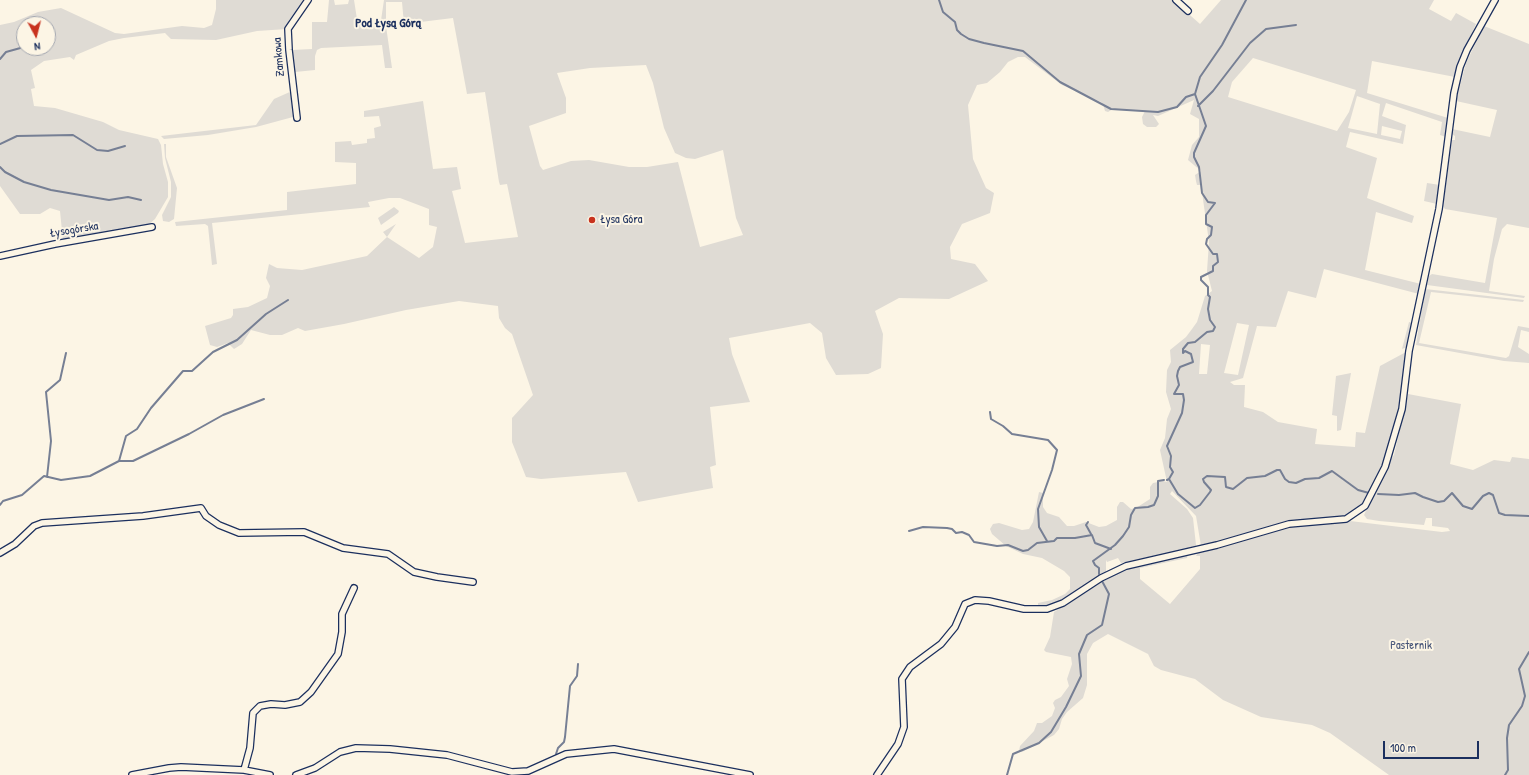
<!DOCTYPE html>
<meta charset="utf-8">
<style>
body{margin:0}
#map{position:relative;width:1529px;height:775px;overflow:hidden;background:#fcf5e5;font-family:"Patrick Hand",sans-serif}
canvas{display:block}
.north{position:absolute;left:16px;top:16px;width:40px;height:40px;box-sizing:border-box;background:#fcf5e5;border:1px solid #a2a6af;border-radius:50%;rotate:173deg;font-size:11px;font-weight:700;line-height:16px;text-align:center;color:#1b2f5e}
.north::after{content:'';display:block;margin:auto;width:14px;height:18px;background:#c8321e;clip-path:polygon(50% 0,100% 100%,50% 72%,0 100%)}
.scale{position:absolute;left:1383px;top:741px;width:96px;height:18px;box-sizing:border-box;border:2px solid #1b2f5e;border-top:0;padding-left:5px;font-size:12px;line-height:14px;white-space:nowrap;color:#1b2f5e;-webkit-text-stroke:3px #fcf5e5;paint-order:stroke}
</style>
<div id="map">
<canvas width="1529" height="775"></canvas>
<div class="north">N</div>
<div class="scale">100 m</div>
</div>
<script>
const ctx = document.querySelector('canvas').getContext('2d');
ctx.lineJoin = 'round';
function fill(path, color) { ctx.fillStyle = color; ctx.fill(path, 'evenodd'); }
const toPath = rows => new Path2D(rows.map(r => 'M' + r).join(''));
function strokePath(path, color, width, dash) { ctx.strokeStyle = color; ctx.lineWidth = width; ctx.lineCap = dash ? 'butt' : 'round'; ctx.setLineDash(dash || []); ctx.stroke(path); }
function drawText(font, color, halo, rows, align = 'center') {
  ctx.font = font + ' "Patrick Hand",sans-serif'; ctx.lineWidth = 4; ctx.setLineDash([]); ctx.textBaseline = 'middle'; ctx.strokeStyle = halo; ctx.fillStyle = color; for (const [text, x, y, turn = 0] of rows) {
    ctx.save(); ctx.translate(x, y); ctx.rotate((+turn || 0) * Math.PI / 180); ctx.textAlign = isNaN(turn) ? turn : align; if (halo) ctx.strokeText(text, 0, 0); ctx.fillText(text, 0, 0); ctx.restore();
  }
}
fill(toPath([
 [216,0,306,0,289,20,287,29,257,31,216,40,171,39,165,33,124,38,109,41,76,55,74,60,70,57,44,61,31,70,35,88,31,89,34,106,55,108,103,122,119,130,158,139,161,145,163,164,168,182,168,197,155,219,148,225,63,241,60,211,50,208,40,214,20,214,0,186,0,25,14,22,38,12,61,8,115,33,124,34,182,26,204,28,212,25,216,9],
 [24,24,48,24,48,48,24,48],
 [329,0,334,0,335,5,348,4,349,0,354,0,357,19,362,23,380,27,384,0,1173,0,1200,24,1221,0,1434,0,1429,9,1451,21,1456,13,1476,24,1459,60,1455,77,1372,61,1367,93,1448,118,1446,137,1440,135,1442,122,1386,103,1382,116,1406,125,1403,144,1350,132,1346,147,1377,158,1367,198,1414,216,1412,223,1376,212,1365,270,1421,284,1419,294,1324,269,1316,298,1288,291,1276,327,1257,326,1243,378,1230,382,1234,385,1245,385,1244,407,1263,412,1278,422,1317,429,1315,444,1355,447,1356,432,1365,433,1380,366,1406,352,1404,378,1394,430,1384,462,1373,485,1365,501,1354,512,1342,517,1291,521,1201,546,1196,516,1172,491,1170,494,1187,509,1193,518,1196,545,1195,547,1121,563,1118,558,1107,562,1106,560,1106,572,1054,604,1038,608,1038,603,1052,600,1065,594,1070,589,1070,577,1064,571,1042,558,1023,554,1006,546,992,534,990,529,993,524,999,523,1022,530,1029,529,1033,522,1039,492,1043,493,1043,507,1047,513,1059,517,1067,526,1074,526,1086,522,1099,527,1106,526,1117,520,1117,507,1120,502,1123,502,1131,509,1136,508,1150,499,1150,487,1153,483,1163,481,1167,482,1160,450,1165,438,1167,419,1171,409,1166,392,1167,370,1171,362,1170,350,1186,337,1192,329,1197,322,1205,296,1212,291,1207,271,1209,242,1201,185,1197,185,1196,181,1195,175,1201,171,1188,160,1192,145,1199,137,1199,119,1190,114,1194,100,1158,116,1153,115,1159,124,1156,127,1147,127,1143,124,1142,117,1145,111,1113,109,1108,112,1105,111,1103,104,1101,102,1062,85,1025,57,1018,57,1008,62,1000,72,987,83,977,85,968,105,973,159,986,188,994,193,990,213,962,224,950,247,951,259,975,264,988,281,949,299,899,298,875,311,883,334,881,368,868,374,836,375,826,358,822,333,810,323,729,338,732,354,750,402,710,407,716,465,710,467,713,488,638,502,626,472,541,479,526,477,512,442,512,418,533,395,512,334,505,328,499,318,498,306,459,301,406,310,344,324,305,331,298,328,282,335,270,335,251,330,242,344,234,349,228,343,217,347,210,345,205,326,231,318,233,315,233,309,248,307,267,298,270,286,266,278,269,264,277,268,302,270,367,256,387,237,383,232,396,224,387,237,419,258,433,247,437,227,429,225,429,209,400,198,389,198,368,202,370,207,212,223,217,264,212,265,208,226,205,224,176,226,175,222,287,210,287,192,356,184,356,163,335,162,335,142,351,141,352,145,367,143,367,139,375,138,374,128,381,126,379,116,364,117,364,111,423,101,433,169,457,167,461,189,452,191,465,243,518,237,507,184,500,185,499,182,485,92,467,94,453,18,404,24,402,2,386,2,386,26,392,68,385,68,382,45,321,48,317,50,315,56,315,70,295,72,292,50,312,49,312,22,327,22],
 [1253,58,1356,90,1349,112,1337,131,1228,97,1232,82],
 [646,65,653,83,664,128,675,153,686,158,695,159,723,150,736,218,743,235,700,247,678,162,647,167,629,167,589,160,571,161,543,170,540,166,529,126,566,113,566,98,557,73,590,68],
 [1357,96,1380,104,1377,134,1348,128],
 [1382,126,1402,131,1400,139,1381,135],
 [1237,323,1249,325,1238,375,1224,373],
 [1201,344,1210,345,1207,374,1199,374],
 [1484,26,1529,44,1529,228,1507,224,1502,229,1494,259,1489,291,1525,296,1524,298,1427,285,1429,276,1432,274,1485,283,1497,218,1445,209,1443,206,1452,140,1455,140,1455,136,1452,134,1452,129,1490,137,1497,110,1456,101,1466,63],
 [292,91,295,112,293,117,256,127,208,135,164,139,161,136,256,125,274,99],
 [164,144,166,144,166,157,177,188,174,219,169,222,163,221,162,215,171,197,171,182,165,158],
 [1427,183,1440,185,1437,204,1424,201],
 [394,207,399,211,398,213,381,225,378,218],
 [1425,289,1524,300,1523,302,1431,292,1419,343,1506,358,1509,356,1518,326,1529,328,1529,332,1521,330,1518,347,1529,354,1529,363,1504,361,1416,345],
 [1409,322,1413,323,1409,341,1407,347,1402,349],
 [1351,373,1341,430,1337,431,1337,416,1332,415,1336,376],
 [1408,394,1461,404,1450,464,1473,470,1494,460,1510,462,1512,457,1529,459,1529,775,1389,775,1330,733,1312,725,1261,717,1223,700,1195,679,1161,670,1154,666,1148,654,1108,634,1093,643,1087,654,1087,685,1083,698,1067,712,1062,719,1059,729,1054,735,1022,752,1019,751,1020,746,1034,731,1037,723,1042,723,1052,716,1055,708,1053,703,1055,700,1061,697,1069,686,1067,679,1072,664,1071,657,1046,652,1044,650,1050,637,1054,612,1119,571,1134,565,1188,554,1187,558,1140,568,1140,579,1170,604,1200,569,1200,556,1196,556,1198,552,1290,527,1350,521,1442,532,1450,531,1448,528,1432,526,1432,518,1426,518,1424,525,1379,521,1367,519,1364,515,1388,463,1394,455]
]), '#dfdbd4');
strokePath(toPath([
 [939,0,943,12,955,22,957,30,961,34,969,39,984,43,1023,51,1060,82,1111,109,1158,112,1177,107,1186,97,1195,94,1206,126,1194,153,1194,157,1199,167,1202,193,1208,202,1215,203,1206,215,1206,224,1212,227,1211,235,1207,239,1206,244,1213,254,1217,254,1218,262,1213,266,1213,271,1201,277,1201,280,1208,287,1208,295,1210,297,1208,309,1210,320,1215,327,1213,331,1207,332,1195,342,1188,343,1183,349,1183,353,1185,351,1191,354,1193,362,1180,367,1178,371,1177,376,1179,385,1174,394,1183,394,1184,400,1182,413,1167,446,1171,456,1170,467,1173,472,1169,479],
 [0,59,6,52,24,47],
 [1195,94,1200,77,1222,45,1246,0],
 [1198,106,1213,91,1250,43,1266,29,1296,25],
 [0,144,17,136,73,135,97,150,108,151,125,146],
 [0,167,5,172,24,182,51,190,109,200,128,197,141,200],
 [990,412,991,419,1003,426,1012,434,1048,440,1057,450,1052,470,1038,509,1039,527,1047,541],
 [119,461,133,461,189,434,223,415,264,399],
 [47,477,51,441,46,392,60,380,66,353],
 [1167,480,1169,479,1178,494,1195,508,1200,505,1210,492,1211,490,1204,482,1203,479,1207,476,1225,477,1226,487,1233,489,1247,478,1265,476,1277,470,1280,470,1285,479,1289,482,1296,483,1305,479,1319,478,1332,471,1358,490,1369,493],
 [1378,494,1399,495,1415,493,1423,497,1438,502,1444,501,1452,493,1463,506,1472,509,1483,496,1489,493,1493,495,1499,513,1505,515,1529,516],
 [0,505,3,501,22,495,44,476,61,480,90,476,119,461,126,436,137,429,151,408,183,371,192,371,213,352,237,340,266,314,288,300],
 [1088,522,1086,525,1091,534],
 [909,531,923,527,947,528,952,529,956,533,962,532,969,535,974,542,997,546,1008,545,1023,551,1028,550,1037,543,1054,541,1057,538,1075,538,1092,535,1095,543,1111,549],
 [1099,574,1099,568,1095,565,1093,561,1115,545,1123,536,1129,527,1131,515,1135,508,1148,507,1154,505,1158,496,1158,481,1164,480],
 [556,754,558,748,564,742,565,737,570,686,577,676,578,664],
 [1007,775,1013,754,1039,743,1051,732,1066,707,1081,676,1079,654,1087,635,1102,625,1109,594,1102,581],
 [1505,775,1508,770,1507,738,1509,725,1522,706,1525,696,1519,669,1529,652]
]), '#767f94', 2);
const minor = toPath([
 [1176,0,1188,11],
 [297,118,289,50,288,29,308,0],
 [0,256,55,244,152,227],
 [0,553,15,544,34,526,42,523,143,516,201,508,206,516,219,525,239,533,304,532,343,548,388,554,414,572,437,577,473,582],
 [244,770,250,748,253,713,260,706,271,704,285,705,300,702,311,692,338,654,342,632,342,614,354,588],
 [132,775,169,768,181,767,244,770,270,775],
 [296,775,315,768,340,752,356,748,390,749,447,755,512,772,528,771,566,754,614,749,750,775],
 [877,775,898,744,904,727,902,679,910,667,941,644,955,627,965,604,975,600,989,601,1024,609,1047,609,1063,603,1101,578,1126,566,1217,545,1289,524,1346,519,1365,506,1385,467,1402,409,1409,351,1439,209,1454,93,1460,67,1467,50,1495,0]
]);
strokePath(minor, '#1b2f5e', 8);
strokePath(minor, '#fcf5e5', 5.5);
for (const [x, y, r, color] of [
 [592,220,4,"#c8321e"]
]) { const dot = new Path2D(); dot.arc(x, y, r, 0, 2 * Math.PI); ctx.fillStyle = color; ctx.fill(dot); strokePath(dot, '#fcf5e5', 1.5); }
drawText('12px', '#1b2f5e', '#fcf5e5', [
 ["Zamkowa",279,57,-95],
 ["Łysogórska",74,230,-9]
]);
drawText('12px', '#1b2f5e', '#fcf5e5', [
 ["Łysa Góra",600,220]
], 'left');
drawText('12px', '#425176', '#fcf5e5', [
 ["Pasternik",1411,646]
]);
drawText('bold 13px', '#1b2f5e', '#fcf5e5', [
 ["Pod Łysą Górą",388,24]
]);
</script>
